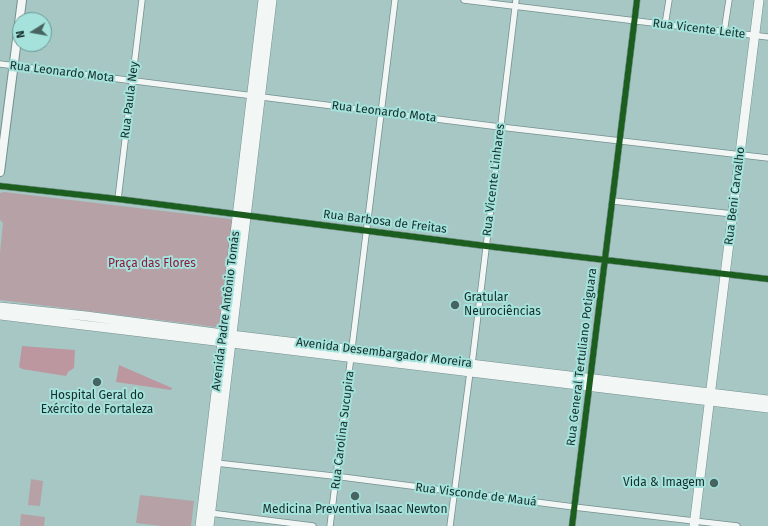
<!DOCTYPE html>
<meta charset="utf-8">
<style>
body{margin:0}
#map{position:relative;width:768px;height:526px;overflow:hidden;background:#a6c7c4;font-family:"Fira Sans",sans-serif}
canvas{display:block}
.north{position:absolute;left:12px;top:12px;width:40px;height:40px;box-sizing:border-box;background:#a4e2db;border:1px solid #6b9a95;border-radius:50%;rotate:259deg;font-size:11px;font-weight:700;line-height:16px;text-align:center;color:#152e2b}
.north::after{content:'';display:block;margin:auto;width:14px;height:18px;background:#486461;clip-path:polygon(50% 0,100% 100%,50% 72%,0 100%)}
</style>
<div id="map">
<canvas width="768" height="526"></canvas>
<div class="north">N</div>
</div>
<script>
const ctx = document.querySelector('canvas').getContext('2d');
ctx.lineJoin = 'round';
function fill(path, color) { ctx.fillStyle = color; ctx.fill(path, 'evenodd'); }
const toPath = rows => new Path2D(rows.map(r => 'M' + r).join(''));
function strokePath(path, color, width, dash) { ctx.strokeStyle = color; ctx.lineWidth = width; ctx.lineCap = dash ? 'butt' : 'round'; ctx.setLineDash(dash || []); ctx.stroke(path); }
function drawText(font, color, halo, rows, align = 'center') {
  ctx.font = font + ' "Fira Sans",sans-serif'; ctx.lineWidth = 4; ctx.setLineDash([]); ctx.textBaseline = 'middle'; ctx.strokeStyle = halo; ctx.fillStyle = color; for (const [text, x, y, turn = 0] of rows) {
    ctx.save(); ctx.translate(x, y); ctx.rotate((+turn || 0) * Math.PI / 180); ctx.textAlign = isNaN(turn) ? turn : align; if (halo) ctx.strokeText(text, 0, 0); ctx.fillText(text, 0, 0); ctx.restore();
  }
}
fill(toPath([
 [4,192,230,219,233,222,220,325,216,327,0,300,0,253,3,223,0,220,0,193],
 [31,479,43,481,40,506,28,505],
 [140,495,194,501,191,526,162,526,136,523],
 [21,514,45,517,44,526,20,526]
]), '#b6a1a6');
fill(toPath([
 [22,346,75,350,74,368,68,372,66,376,22,369,19,367],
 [119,365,172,388,171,390,116,382]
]), '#bc97a0');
const minor = toPath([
 [464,0,768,37],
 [665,25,669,0],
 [724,32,729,0],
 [0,64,500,127,768,158],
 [0,186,118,199,486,246,768,279],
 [118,199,142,0],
 [613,201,733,214],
 [216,463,342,477,574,507,737,526],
 [210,513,313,526],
 [330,526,395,0],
 [450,526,470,372,472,364,516,0],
 [572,526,637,0]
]);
const secondary = toPath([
 [0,172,22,0]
]);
const primary = toPath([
 [0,307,86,316,223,334,768,400],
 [0,315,768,408],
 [200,526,263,0],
 [209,526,272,0],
 [694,526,759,0]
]);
strokePath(minor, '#768f8e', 7);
strokePath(secondary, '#768f8e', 10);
strokePath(primary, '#768f8e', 10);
strokePath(minor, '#f2f7f6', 5.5);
strokePath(secondary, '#f2f7f6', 8);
strokePath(primary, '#f2f7f6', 9);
strokePath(toPath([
 [0,186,118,199,486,246,768,279],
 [572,526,637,0]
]), '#1b5e20', 6);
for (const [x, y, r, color] of [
 [455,305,5,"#486461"],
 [97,382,5,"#486461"],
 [714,483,5,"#486461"],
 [355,496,5,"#486461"]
]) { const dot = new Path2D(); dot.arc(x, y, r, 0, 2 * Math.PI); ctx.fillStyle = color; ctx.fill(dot); strokePath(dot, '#a4e2db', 1.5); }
drawText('12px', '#152e2b', '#a4e2db', [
 ["Rua Vicente Leite",699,29,7],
 ["Rua Leonardo Mota",62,72,7],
 ["Rua Paula Ney",130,100,-83],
 ["Rua Leonardo Mota",384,112,7],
 ["Rua Vicente Linhares",494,180,-83],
 ["Rua Beni Carvalho",735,196,-83],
 ["Rua Barbosa de Freitas",385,222,7],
 ["Avenida Padre Antônio Tomás",226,311,-83],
 ["Avenida Desembargador Moreira",384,353,7],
 ["Rua General Tertuliano Potiguara",582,357,-83],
 ["Rua Carolina Sucupira",343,430,-83],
 ["Rua Visconde de Mauá",476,495,7]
]);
drawText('12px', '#8c1a3f', '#a4e2db', [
 ["Praça das Flores",152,264]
]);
drawText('12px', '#152e2b', '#a4e2db', [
 ["Gratular",464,298,"left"],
 ["Neurociências",464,312,"left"],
 ["Hospital Geral do",97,396],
 ["Exército de Fortaleza",97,410],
 ["Vida & Imagem",705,483,"right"],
 ["Medicina Preventiva Isaac Newton",355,510]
]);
</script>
